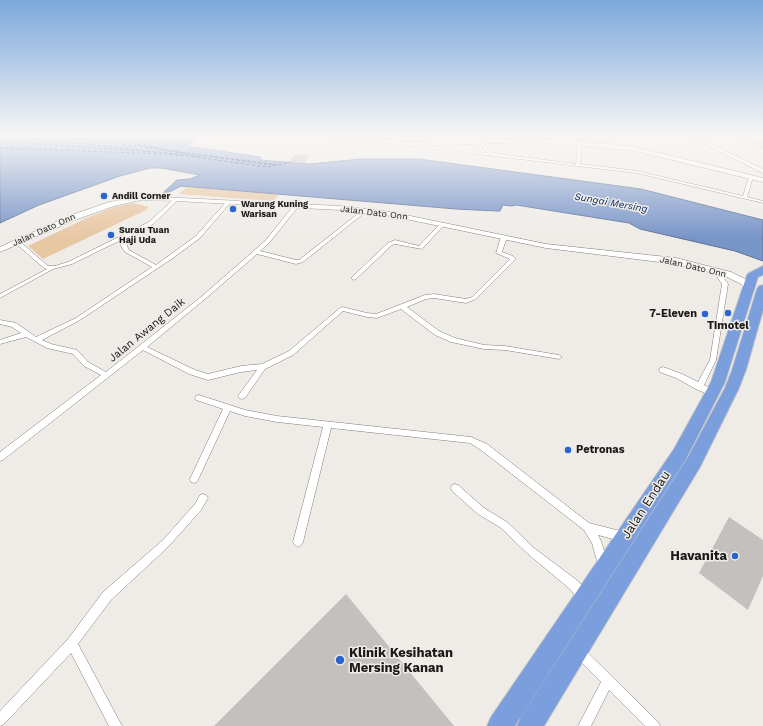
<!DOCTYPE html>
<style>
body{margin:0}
canvas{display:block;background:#efece8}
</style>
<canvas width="763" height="726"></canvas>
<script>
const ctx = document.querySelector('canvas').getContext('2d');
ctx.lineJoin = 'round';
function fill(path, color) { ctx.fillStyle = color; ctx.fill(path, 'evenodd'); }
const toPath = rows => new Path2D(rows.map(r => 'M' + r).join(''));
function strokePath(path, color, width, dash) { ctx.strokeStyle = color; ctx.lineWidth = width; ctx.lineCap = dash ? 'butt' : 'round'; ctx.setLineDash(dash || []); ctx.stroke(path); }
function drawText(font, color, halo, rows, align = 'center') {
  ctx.font = font + ' "Work Sans",sans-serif'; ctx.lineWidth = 3; ctx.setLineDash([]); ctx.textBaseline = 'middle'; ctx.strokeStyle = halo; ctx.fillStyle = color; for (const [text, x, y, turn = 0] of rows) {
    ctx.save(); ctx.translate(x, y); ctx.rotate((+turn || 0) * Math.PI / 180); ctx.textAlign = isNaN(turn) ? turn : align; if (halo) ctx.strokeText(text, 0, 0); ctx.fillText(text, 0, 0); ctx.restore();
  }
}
fill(toPath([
 [736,136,763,136,763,151,763,150],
 [186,187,266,193,278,195,274,201,179,194],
 [133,203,149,207,146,210,43,259,28,246,89,217,114,207]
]), '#e8c7a3');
const water = toPath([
 [0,136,196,136,188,146,260,157,260,160,309,164,361,159,419,159,641,189,763,220,763,261,735,251,640,229,629,223,516,205,512,206,503,205,500,211,497,211,456,209,181,186,163,195,163,193,177,180,190,179,200,175,161,168,150,168,120,176,39,205,0,223,0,136]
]);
fill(water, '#7895c8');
strokePath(water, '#5c7094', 1);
strokePath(toPath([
 [10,136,203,157],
 [63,136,271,165],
 [94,136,187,154],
 [112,136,170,151,273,164],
 [0,141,167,153,267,167,291,162],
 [0,148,166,154,182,156],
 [272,165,279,164]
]), '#0a2a66', 1, [3, 2.5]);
fill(toPath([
 [295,154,310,155,305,163,289,162],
 [729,517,763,540,763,576,748,610,699,573],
 [346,594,454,726,214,726]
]), '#c3c0bd');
const street = toPath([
 [584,136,589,136,573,143,563,141,565,140,573,141,584,136],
 [591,136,594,136,593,138,594,138,630,148,628,149,592,140,589,138,591,136],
 [481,141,492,153,576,164,578,144,580,143,582,144,580,164,637,171,743,196,749,177,751,176,753,177,747,197,763,201,763,203,637,173,477,154,471,142,473,142,479,152,487,153,479,142,481,141],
 [175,198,179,199,153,224,126,238,127,246,129,250,156,265,196,236,227,201,231,202,200,238,173,258,80,320,42,340,51,344,77,350,88,362,106,372,201,297,265,241,294,205,298,205,298,207,269,243,260,251,296,260,299,260,364,209,368,210,303,262,296,264,257,254,205,299,147,347,195,370,208,374,241,366,262,364,289,351,340,308,342,307,367,313,376,314,425,295,434,294,466,299,472,297,510,259,496,253,501,237,504,235,507,237,502,252,513,256,516,259,476,299,466,303,434,298,426,299,407,307,439,331,455,338,484,345,505,346,559,355,562,357,559,359,505,350,484,349,451,342,435,335,401,309,377,318,367,317,343,311,293,355,265,369,245,398,242,399,239,398,238,396,257,370,241,372,208,380,189,374,143,350,3,460,0,461,0,452,101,375,84,366,73,354,47,348,26,337,0,344,0,340,21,333,12,327,0,324,0,320,16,323,36,337,76,318,152,267,125,252,121,246,121,240,72,264,53,269,0,298,0,294,47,269,44,268,14,242,17,240,19,241,48,266,55,266,68,262,149,222,175,198],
 [441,223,445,224,422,249,395,244,392,245,356,279,354,280,351,278,388,243,395,240,419,246,441,223],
 [716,269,718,270,728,284,716,360,704,385,715,391,716,393,715,395,712,396,696,389,676,378,660,372,659,370,660,368,663,367,666,368,682,374,698,382,710,360,722,284,713,271,716,269],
 [199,395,245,410,277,416,471,437,487,444,589,523,624,532,627,534,629,537,627,540,624,542,598,535,601,541,608,564,607,568,603,569,599,568,592,543,584,530,481,450,470,443,331,428,303,542,301,545,298,547,295,545,293,542,323,427,277,422,245,416,230,411,197,482,194,483,191,482,190,479,223,409,196,400,195,398,196,396,199,395],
 [455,484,458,485,484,508,507,522,534,548,578,581,587,592,588,596,587,600,583,601,579,600,570,589,528,554,501,528,478,514,452,491,451,488,452,485,455,484],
 [203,494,206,495,208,498,201,510,169,546,111,600,78,644,122,726,109,726,71,653,4,724,0,726,0,711,68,639,103,592,163,540,195,504,200,495,203,494],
 [579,646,583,648,658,722,660,726,645,726,609,690,591,726,578,726,601,682,575,656,573,652,575,648,579,646]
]);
const secondary = toPath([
 [327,136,351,136,409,142,531,138,607,144,635,147,763,178,763,182,635,151,607,148,531,142,409,146,327,136],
 [688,136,695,136,763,169,763,173,688,136],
 [141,196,339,206,391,212,546,244,676,258,731,272,747,280,754,287,752,289,746,289,741,284,725,276,676,264,546,248,391,216,339,210,177,201,141,200,114,206,75,220,0,252,0,247,69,216,109,202,141,196]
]);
const highway = toPath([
 [763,266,763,275,758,277,725,382,686,459,515,726,487,726,491,717,674,449,711,382,747,275,749,273,763,266],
 [763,285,763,310,746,370,739,388,700,467,544,726,517,726,521,717,688,457,725,388,732,370,757,289,759,286,763,285]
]);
strokePath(street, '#807d7a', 1);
strokePath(secondary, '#807d7a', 1);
strokePath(highway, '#c8c8c8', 2);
fill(street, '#fff');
fill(secondary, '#fff');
fill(highway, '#7b9edc');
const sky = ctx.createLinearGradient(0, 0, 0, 238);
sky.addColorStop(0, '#7ba8db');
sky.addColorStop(0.57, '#f8f6f5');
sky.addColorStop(1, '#f8f6f500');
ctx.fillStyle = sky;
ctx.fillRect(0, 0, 763, 238);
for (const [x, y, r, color] of [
 [104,196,4,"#2a64d1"],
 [233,209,4,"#2a64d1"],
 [111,235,4,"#2a64d1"],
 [728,313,4,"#2a64d1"],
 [705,314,4,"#2a64d1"],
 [568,450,4,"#2a64d1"],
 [735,556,4,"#2a64d1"],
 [340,660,5,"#2a64d1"]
]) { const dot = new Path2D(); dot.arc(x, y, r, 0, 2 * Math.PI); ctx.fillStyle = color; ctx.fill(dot); strokePath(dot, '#efece8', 1.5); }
drawText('bold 9px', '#1b1a19', '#efece8', [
 ["Andill Corner",112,196],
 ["Warung Kuning",241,204],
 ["Warisan",241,214],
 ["Surau Tuan",119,230],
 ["Haji Uda",119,240]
], 'left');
drawText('9px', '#1b1a19', '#efece8', [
 ["Jalan Dato Onn",374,213,7],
 ["Jalan Dato Onn",44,230,-24],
 ["Jalan Dato Onn",693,267,13]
]);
drawText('italic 10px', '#0a2a66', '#efece8', [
 ["Sungai Mersing",611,203,10]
]);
drawText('bold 11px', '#1b1a19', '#efece8', [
 ["7-Eleven",697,314],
 ["Timotel",728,326,"center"],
 ["Petronas",576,450,"left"]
], 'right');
drawText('11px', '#1b1a19', '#efece8', [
 ["Jalan Awang Daik",147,330,-39]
]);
drawText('13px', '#1b1a19', '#efece8', [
 ["Jalan Endau",646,505,-57]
]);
drawText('bold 13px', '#1b1a19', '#efece8', [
 ["Havanita",727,556],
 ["Klinik Kesihatan",349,653,"left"],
 ["Mersing Kanan",349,668,"left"]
], 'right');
</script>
